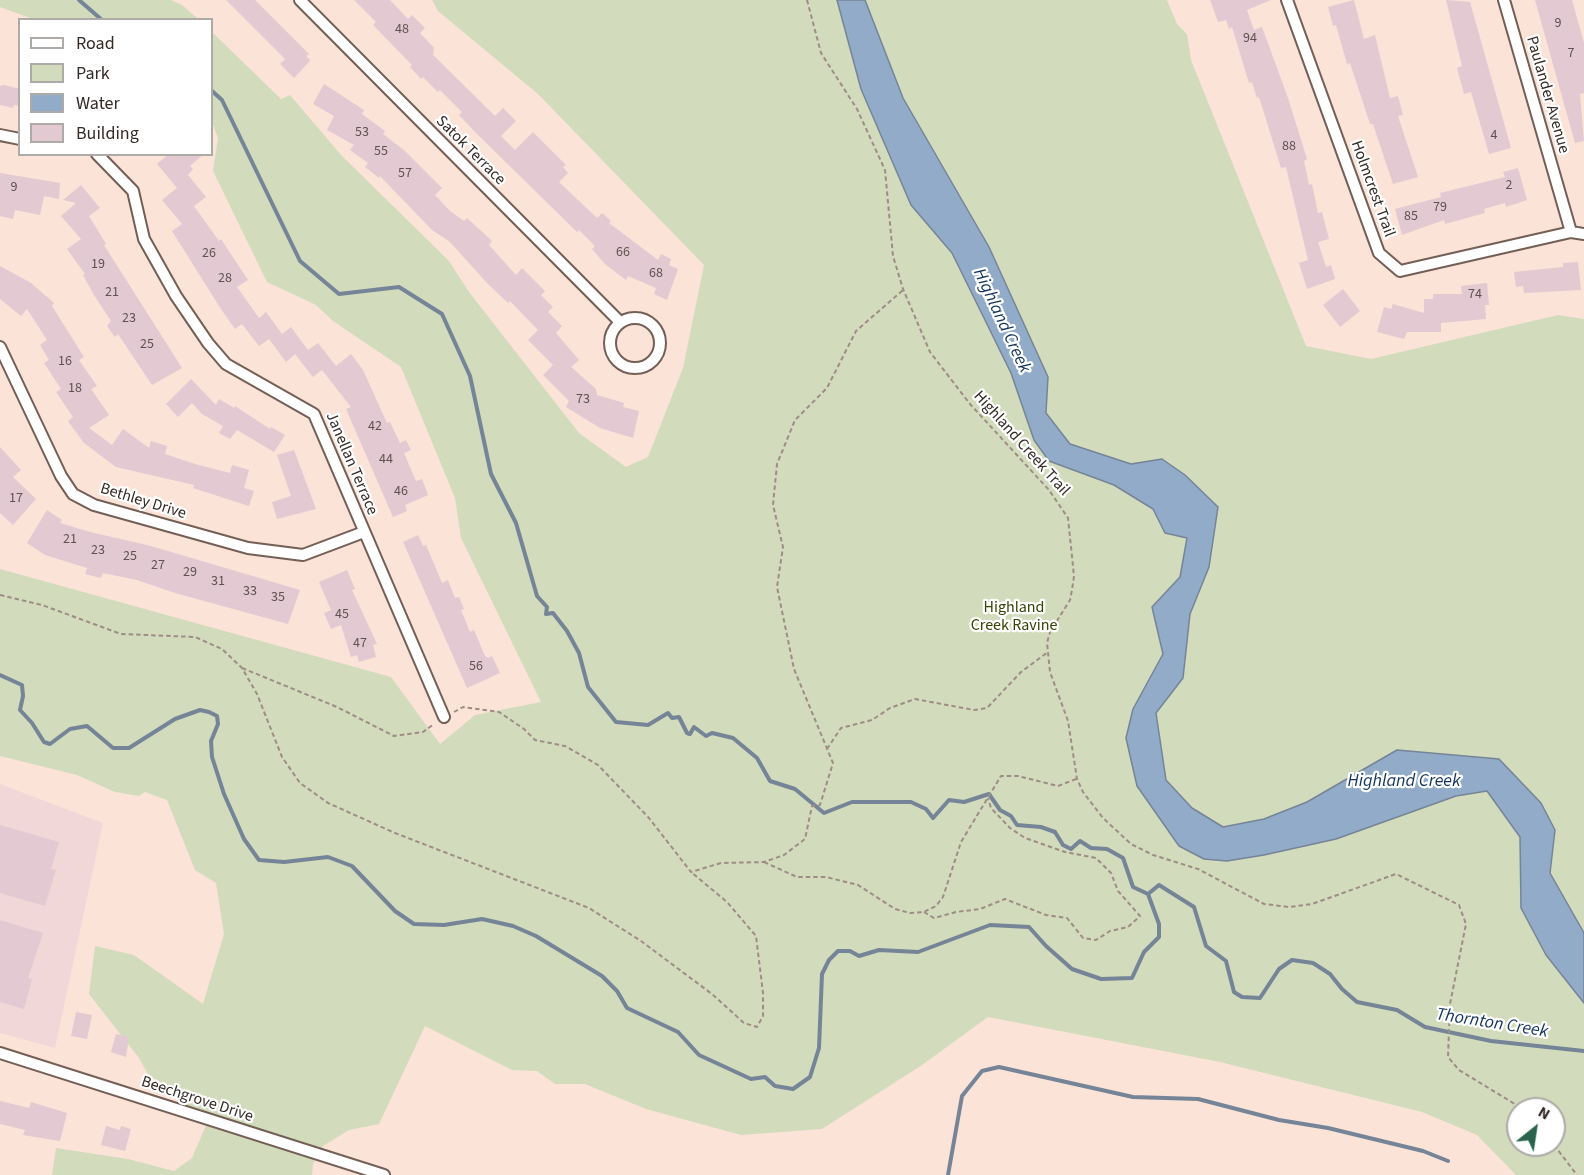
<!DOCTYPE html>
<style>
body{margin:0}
#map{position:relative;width:1584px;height:1175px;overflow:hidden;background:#fbe3d8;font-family:"Source Sans 3",sans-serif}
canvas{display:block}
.legend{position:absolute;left:18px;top:18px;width:195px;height:138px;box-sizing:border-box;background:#fff;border:2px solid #adaaa8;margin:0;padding:8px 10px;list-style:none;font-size:18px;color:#332a26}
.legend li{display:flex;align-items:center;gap:12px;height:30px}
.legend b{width:30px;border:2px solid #adaaa8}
.north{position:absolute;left:1506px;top:1097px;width:60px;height:60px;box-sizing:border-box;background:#fff;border:2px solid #adaaa8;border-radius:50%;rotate:30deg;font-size:16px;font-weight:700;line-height:24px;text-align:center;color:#332a26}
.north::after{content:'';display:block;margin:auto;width:21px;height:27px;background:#29634d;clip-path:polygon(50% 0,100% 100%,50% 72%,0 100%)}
</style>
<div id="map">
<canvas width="1584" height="1175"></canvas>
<ul class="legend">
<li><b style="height:8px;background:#fff"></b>Road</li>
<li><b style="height:16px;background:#d2dbbb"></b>Park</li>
<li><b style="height:16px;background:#92abc9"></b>Water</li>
<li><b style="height:16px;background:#e3c9d1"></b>Building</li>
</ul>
<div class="north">N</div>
</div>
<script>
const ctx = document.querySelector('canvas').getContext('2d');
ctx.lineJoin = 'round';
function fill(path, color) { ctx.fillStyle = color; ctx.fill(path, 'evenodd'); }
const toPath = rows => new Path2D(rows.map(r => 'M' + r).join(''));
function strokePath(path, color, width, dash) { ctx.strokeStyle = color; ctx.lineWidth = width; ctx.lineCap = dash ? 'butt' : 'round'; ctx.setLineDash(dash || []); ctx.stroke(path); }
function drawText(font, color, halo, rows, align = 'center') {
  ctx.font = font + ' "Source Sans 3",sans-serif'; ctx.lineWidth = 4.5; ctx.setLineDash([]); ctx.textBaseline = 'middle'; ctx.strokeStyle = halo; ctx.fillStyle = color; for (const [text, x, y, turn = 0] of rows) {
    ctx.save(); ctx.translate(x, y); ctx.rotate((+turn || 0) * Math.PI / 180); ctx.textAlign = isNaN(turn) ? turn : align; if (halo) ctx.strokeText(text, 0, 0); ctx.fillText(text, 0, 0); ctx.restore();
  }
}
fill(toPath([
 [0,784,103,823,55,1048,0,1033]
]), '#f2d7d8');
fill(toPath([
 [0,0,171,0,182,5,198,19,33,19,0,7],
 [432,0,1167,0,1177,24,1187,34,1191,60,1306,346,1371,359,1558,315,1584,319,1584,1175,1516,1175,1477,1135,1422,1112,1220,1062,988,1017,922,1065,822,1129,741,1135,646,1109,585,1084,555,1084,537,1071,512,1070,425,1026,379,1124,349,1130,323,1146,313,1164,312,1175,52,1175,56,1148,128,1159,174,1171,192,1158,207,1123,148,1074,139,1058,89,994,95,946,134,955,203,1004,224,934,216,883,195,870,167,800,145,792,139,796,115,792,77,775,0,756,0,569,391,677,440,744,475,715,541,702,461,538,455,498,401,367,333,321,316,305,267,282,213,171,218,138,212,122,212,32,281,99,290,95,341,155,449,261,469,292,579,433,626,467,648,457,683,368,704,265,538,94,438,11],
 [1518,1109,1554,1109,1554,1145,1518,1145]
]), '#d2dbbb');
const water = toPath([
 [837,0,865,0,903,98,989,247,1048,377,1046,413,1070,444,1131,464,1162,459,1185,475,1218,507,1209,567,1190,614,1183,678,1156,713,1166,780,1192,808,1223,827,1264,819,1307,802,1397,750,1499,759,1541,803,1555,830,1550,873,1584,933,1584,1003,1546,955,1521,908,1520,837,1487,791,1456,796,1336,839,1264,855,1227,861,1204,859,1179,846,1137,786,1126,738,1133,709,1163,654,1152,607,1180,577,1187,538,1165,533,1153,509,1114,485,1049,461,1034,440,1011,373,952,253,911,205,861,89,837,0]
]);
fill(water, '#92abc9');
strokePath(water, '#768498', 1.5);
strokePath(toPath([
 [79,0,102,20],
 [212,91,222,100,300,261,339,294,399,287,442,314,470,376,491,474,516,523,537,596,547,607,546,614,553,613,567,631,579,653,588,687,616,722,648,725,668,713,672,718,679,717,687,733,690,734,694,727,706,736,712,733,733,738,757,758,770,781,795,789,824,813,852,802,911,802,926,809,933,818,949,800,964,802,989,794,1000,810,1011,816,1017,825,1041,827,1055,832,1063,845,1071,849,1080,841,1091,848,1107,849,1123,858,1133,887,1148,894],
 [0,675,22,685,23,696,20,710,32,723,44,742,50,744,70,729,87,726,113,748,129,748,175,719,200,710,209,712,217,716,218,724,211,741,212,757,224,794,244,839,259,860,284,862,328,857,352,866,395,911,414,924,444,925,482,919,513,926,536,936,602,976,617,991,627,1008,678,1032,699,1055,751,1079,765,1077,775,1086,793,1089,810,1077,819,1048,822,974,829,960,838,951,850,951,859,956,879,950,918,952,990,925,1029,927,1046,946,1072,969,1101,979,1132,978,1144,952,1159,937,1159,924,1148,894,1159,885,1194,907,1206,946,1226,961,1234,992,1242,997,1260,998,1279,969,1292,960,1313,963,1330,974,1342,989,1357,1002,1397,1010,1425,1027,1491,1041,1584,1051],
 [948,1175,962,1096,982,1071,999,1067,1133,1097,1198,1099,1279,1120,1328,1128,1423,1151,1448,1161]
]), '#768498', 4);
fill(toPath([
 [226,0,255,0,309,54,306,56,310,60,308,63,294,78,280,64,285,59],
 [354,0,390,0,408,19,412,15,425,28,420,33,434,48,433,55,495,116,503,108,516,121,501,136,515,150,533,132,566,165,563,167,568,173,559,182,597,218,602,213,611,221,609,223,658,260,661,254,671,259,669,265,678,269,667,300,654,294,656,288,628,276,626,280,605,264,592,249,595,246,579,230,577,232,477,134,459,115,462,112,440,90,438,92,423,77,421,79,410,67,412,65,373,25,376,22],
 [1210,0,1271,0,1247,10,1254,30,1262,27,1288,98,1307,159,1304,161,1309,185,1312,184,1318,213,1322,212,1329,239,1318,242,1326,267,1331,265,1335,279,1307,289,1299,263,1308,260,1286,167,1281,168,1259,97,1257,98,1252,82,1249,83,1232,27,1229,29,1226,20,1218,22],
 [1354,0,1364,39,1375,35,1390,98,1398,96,1403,115,1398,116,1418,177,1393,184,1373,124,1370,124,1350,63,1347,64,1336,25,1333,26,1328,7],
 [1446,0,1470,2,1511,148,1489,154,1471,92,1464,94,1457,68,1462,66],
 [1535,0,1572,0,1584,43,1584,93,1580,94,1584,141,1575,143],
 [324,84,364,110,362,114,385,131,383,134,405,151,442,188,435,195,450,211,464,221,467,218,492,241,489,245,516,275,522,268,545,291,541,295,553,307,548,312,562,326,556,333,579,360,571,367,596,389,597,395,624,403,623,407,639,411,633,438,600,428,566,407,569,401,543,375,553,365,528,340,538,330,510,301,508,303,488,284,449,241,432,230,380,176,379,178,365,167,368,163,350,150,354,145,327,130,334,116,313,104],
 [4,85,20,89,20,106,14,105,13,108,0,105,0,86],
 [169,154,204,154,190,166,193,169,188,175,206,197,194,206,219,241,221,239,248,280,237,287,259,318,266,312,282,334,291,327,308,350,318,343,336,366,351,354,363,370,387,423,390,422,400,443,406,440,411,450,404,453,416,481,422,479,428,495,405,505,407,511,393,517,346,409,351,407,322,370,313,377,295,354,286,362,269,339,259,346,242,324,235,329,221,309,172,231,182,224,162,200,177,188,157,164],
 [1518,168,1527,200,1506,207,1505,203,1484,209,1485,213,1445,224,1444,220,1402,235,1395,209,1441,197,1440,193,1505,177,1503,172],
 [0,173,60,183,59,199,44,196,40,215,15,210,13,219,0,216],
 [81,185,100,208,89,216,106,244,104,245,182,368,152,385,118,334,115,337,107,326,111,321,94,295,83,275,85,274,67,249,81,239,61,216,76,203,63,200],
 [1578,262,1581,290,1524,293,1523,286,1516,287,1514,272,1563,267,1563,263],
 [0,266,31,283,54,303,52,306,84,357,79,360,97,386,91,389,109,415,89,428,112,445,123,429,149,448,151,441,167,446,165,454,195,464,230,473,232,465,249,470,244,488,254,491,249,506,193,488,194,485,116,467,84,443,68,421,73,417,56,392,61,389,44,363,49,360,40,345,47,340,27,309,21,316,0,299],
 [1487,283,1489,305,1485,305,1486,319,1441,323,1441,332,1407,332,1404,339,1377,332,1384,307,1391,309,1393,304,1424,313,1424,299,1433,299,1433,294,1462,294,1461,286],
 [1343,289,1360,311,1340,327,1323,305],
 [191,379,216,405,219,399,234,408,235,406,270,429,271,427,285,435,274,452,237,430,230,439,219,433,223,426,202,414,192,403,178,417,166,404],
 [0,447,21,470,13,477,36,499,13,525,0,513],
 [294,450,316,509,277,519,272,502,291,496,277,455],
 [47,510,62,520,60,523,90,532,151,546,300,590,288,624,175,593,137,580,103,573,101,578,85,574,87,568,45,555,27,543],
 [418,535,423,546,426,545,442,583,448,580,455,598,459,597,464,609,461,610,470,632,474,630,485,656,488,658,492,656,500,673,467,688,403,542],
 [347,570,355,589,352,590,377,644,373,645,376,657,359,662,357,655,351,657,341,625,331,629,324,613,331,610,319,582],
 [0,825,59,842,51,869,56,870,45,906,0,893],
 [0,920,43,933,28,978,32,979,24,1009,0,1002],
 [76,1012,92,1015,87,1039,71,1036],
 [116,1034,129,1037,126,1057,111,1052],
 [0,1101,29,1108,31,1102,67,1113,60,1141,23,1135,25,1130,0,1124],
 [106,1126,120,1130,121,1126,131,1129,125,1151,101,1145]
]), '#e3c9d1');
const street = toPath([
 [300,0,620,322],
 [1287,0,1379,253,1400,271,1571,232,1584,234],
 [1504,0,1571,232],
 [0,135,20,139],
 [97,154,133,191,144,239,176,296,208,343,226,364,314,414,444,717],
 '610 343a25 25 0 1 1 50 0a25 25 0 1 1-50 0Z',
 [0,347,61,476,73,494,94,505,248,548,303,555,364,532],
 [0,1053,384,1175]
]);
strokePath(street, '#735f55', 14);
strokePath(toPath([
 [807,0,821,53,857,109,885,170,893,256,903,289,930,352,970,404,1049,490,1068,518,1074,576,1072,590,1070,600,1050,632,1047,643,1050,672,1068,721,1077,779,1083,792,1103,818,1131,844,1153,855,1198,869,1264,904,1289,907,1312,904,1396,874,1459,905,1466,924,1450,1004,1448,1057,1459,1070,1523,1109],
 [0,595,42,605,121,634,195,637,222,649,242,668,257,694,282,757,300,783,328,803,395,833,589,908,641,941,712,994,744,1023,757,1027,763,1016,763,993,756,936,727,902,691,872],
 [242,668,337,707,394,736,423,732,434,724],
 [454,712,463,707,499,712,524,729,535,740,565,746,598,765,649,818,691,872,721,863,764,862,784,855,805,839,812,806,820,805,833,763,794,669,777,587,783,547,773,505,777,464,795,420,827,388,856,331,903,290],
 [827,749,841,728,872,720,890,708,915,699,974,710,987,708,1021,672,1048,652],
 [764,862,797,877,826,877,858,885,895,909,910,913,924,912,936,906,943,897,961,842,1001,776,1018,776,1058,786,1076,779],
 [924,912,934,918,956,912,980,909,1005,899,1046,915,1067,918,1083,938,1096,940,1110,931,1128,927,1140,916,1118,891,1111,873,1096,858,1065,852,1025,838,1010,828,991,808,988,798],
 [1554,1145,1577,1175]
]), '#9e8d86', 2, [4.5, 3]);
strokePath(street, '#fff', 10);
drawText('14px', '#5f5251', null, [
 ["9",1558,24],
 ["48",402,30],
 ["94",1250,39],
 ["7",1571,54],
 ["53",362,133],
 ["4",1494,136],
 ["88",1289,147],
 ["55",381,152],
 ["57",405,174],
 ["2",1509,186],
 ["9",14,188],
 ["79",1440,208],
 ["85",1411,217],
 ["66",623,253],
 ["26",209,254],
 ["19",98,265],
 ["68",656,274],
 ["28",225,279],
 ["21",112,293],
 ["74",1475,295],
 ["23",129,319],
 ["25",147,345],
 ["16",65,362],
 ["18",75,389],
 ["73",583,400],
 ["42",375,427],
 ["44",386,460],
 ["46",401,492],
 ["17",16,499],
 ["21",70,540],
 ["23",98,551],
 ["25",130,557],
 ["27",158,566],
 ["29",190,573],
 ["31",218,582],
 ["33",250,592],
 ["35",278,598],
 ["45",342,615],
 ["47",360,644],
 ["56",476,667]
]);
drawText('16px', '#332a26', '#fff', [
 ["Paulander Avenue",1547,95,74],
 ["Satok Terrace",470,151,45],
 ["Holmcrest Trail",1372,189,70],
 ["Highland Creek Trail",1021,444,48],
 ["Janellan Terrace",351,464,67],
 ["Bethley Drive",143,502,17],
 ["Beechgrove Drive",197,1100,18]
]);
drawText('16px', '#374205', '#fff', [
 ["Highland",1014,608],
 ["Creek Ravine",1014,626]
]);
drawText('italic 18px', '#12345c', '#fff', [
 ["Highland Creek",1001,321,65],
 ["Highland Creek",1404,782],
 ["Thornton Creek",1492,1024,9]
]);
</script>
